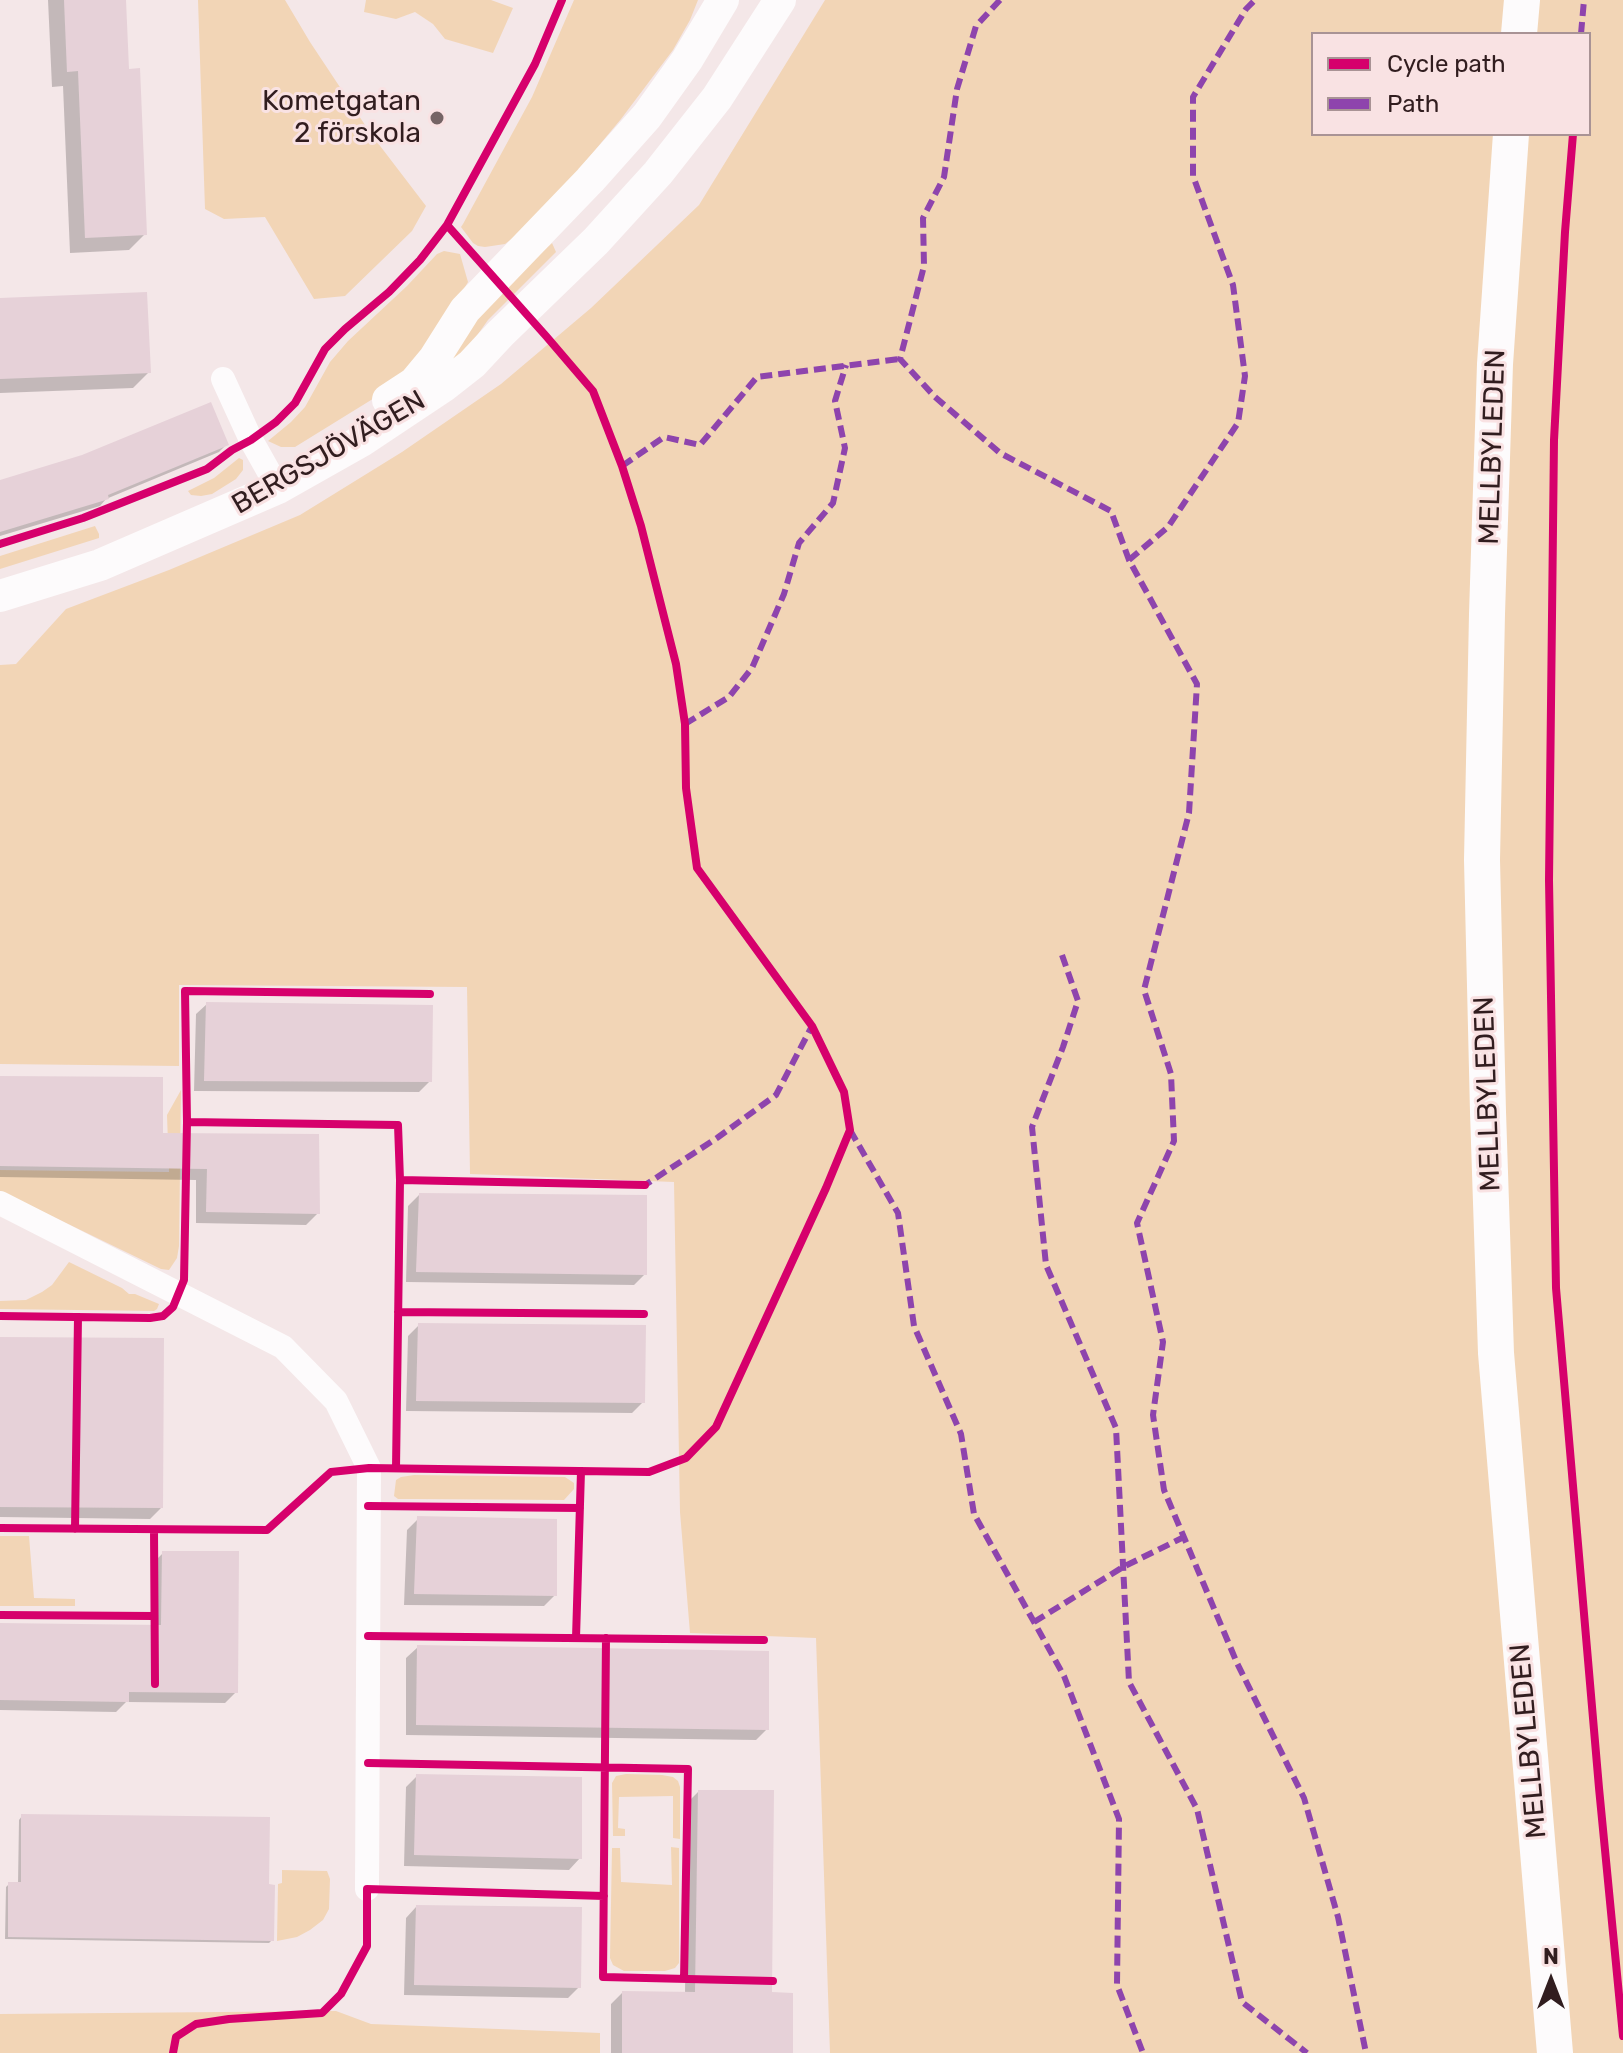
<!DOCTYPE html>
<meta charset="utf-8">
<style>
body{margin:0}
#map{position:relative;width:1623px;height:2053px;overflow:hidden;background:#f4e7e8;font-family:Rubik,sans-serif}
canvas{display:block}
.legend{position:absolute;left:1311px;top:32px;width:280px;height:104px;box-sizing:border-box;background:#f9e2e3;border:2px solid #a99395;margin:0;padding:10px 14px;list-style:none;font-size:24px;color:#311d1f}
.legend li{display:flex;align-items:center;gap:16px;height:40px}
.legend b{width:40px;border:2px solid #a99395}
.north{position:absolute;left:1511px;top:1941px;width:80px;height:80px;-webkit-text-stroke:6px #f9e2e3;paint-order:stroke;rotate:0deg;font-size:22px;font-weight:700;line-height:32px;text-align:center;color:#311d1f}
.north::after{content:'';display:block;margin:auto;width:28px;height:36px;background:#311d1f;clip-path:polygon(50% 0,100% 100%,50% 72%,0 100%)}
</style>
<div id="map">
<canvas width="1623" height="2053"></canvas>
<ul class="legend">
<li><b style="height:10px;background:#d6006c"></b>Cycle path</li>
<li><b style="height:10px;background:#8e44ad"></b>Path</li>
</ul>
<div class="north">N</div>
</div>
<script>
const ctx = document.querySelector('canvas').getContext('2d');
ctx.lineJoin = 'round';
function fill(path, color) { ctx.fillStyle = color; ctx.fill(path, 'evenodd'); }
const toPath = rows => new Path2D(rows.map(r => 'M' + r).join(''));
function strokePath(path, color, width, dash) { ctx.strokeStyle = color; ctx.lineWidth = width; ctx.lineCap = dash ? 'butt' : 'round'; ctx.setLineDash(dash || []); ctx.stroke(path); }
function drawText(font, color, halo, rows, align = 'center') {
  ctx.font = font + ' Rubik,sans-serif'; ctx.lineWidth = 6; ctx.setLineDash([]); ctx.textBaseline = 'middle'; ctx.strokeStyle = halo; ctx.fillStyle = color; for (const [text, x, y, turn = 0] of rows) {
    ctx.save(); ctx.translate(x, y); ctx.rotate((+turn || 0) * Math.PI / 180); ctx.textAlign = isNaN(turn) ? turn : align; if (halo) ctx.strokeText(text, 0, 0); ctx.fillText(text, 0, 0); ctx.restore();
  }
}
fill(toPath([
 [198,0,285,0,310,42,371,134,426,206,412,231,345,296,314,299,265,217,224,219,205,209],
 [366,0,491,0,513,8,493,53,445,39,433,24,415,12,396,19,364,12],
 [574,0,698,0,690,20,673,50,621,119,561,191,527,227,505,244,485,247,478,246,473,243,461,227,463,224,532,97],
 [825,0,1623,0,1623,2053,830,2053,816,1638,690,1633,680,1512,674,1182,470,1174,467,987,179,985,179,1066,0,1064,0,665,16,664,66,609,169,570,300,515,402,452,501,384,591,308,699,205],
 [1313,34,1589,34,1589,134,1313,134],
 [552,243,556,252,488,320,456,365,438,366,469,320],
 [444,251,460,254,468,282,452,309,397,384,295,447,281,447,268,441,291,422,305,407,330,362,348,341,407,286,437,254],
 [239,458,243,460,243,470,236,479,212,494,201,496,191,495,188,491,214,478],
 [95,526,99,534,99,538,0,569,0,556],
 [181,1090,179,1246,177,1258,169,1270,161,1269,0,1191,0,1170,169,1172,167,1115],
 [69,1262,122,1288,129,1294,135,1294,159,1304,157,1309,154,1311,0,1309,0,1301,26,1300,42,1292,52,1285],
 [414,1475,565,1477,574,1483,574,1489,564,1500,416,1499,398,1499,394,1496,396,1480,401,1477],
 [0,1536,29,1536,34,1598,75,1599,75,1606,0,1606],
 [626,1774,662,1775,673,1777,678,1781,680,1787,680,1839,673,1838,673,1796,619,1797,618,1828,625,1829,625,1836,613,1836,612,1783,616,1776],
 [671,1847,679,1848,679,1963,675,1968,665,1971,624,1971,613,1965,610,1958,612,1848,620,1848,621,1882,672,1885],
 [282,1870,327,1871,330,1879,329,1909,323,1920,310,1930,297,1937,277,1941,278,1884,282,1883],
 [336,2011,371,2024,600,2033,600,2053,0,2053,0,2014]
]), '#f2d5b6');
fill(toPath([
 [48,0,124,0,127,71,145,234,129,250,70,253,63,86,52,87],
 [0,300,149,372,133,388,0,393],
 [227,444,219,452,106,499,100,506,0,536,0,482],
 [207,1004,430,1081,419,1092,194,1091,196,1014],
 [0,1078,161,1135,318,1213,306,1225,196,1223,196,1180,0,1177],
 [419,1195,645,1274,634,1285,406,1282,408,1206],
 [419,1325,643,1402,632,1413,406,1411,408,1336],
 [0,1339,161,1508,150,1519,0,1517],
 [418,1519,555,1595,544,1606,404,1605,407,1530],
 [163,1553,236,1692,225,1703,126,1702,116,1712,0,1710,0,1625,151,1627,152,1564],
 [418,1647,767,1729,756,1740,406,1735,406,1658],
 [417,1776,580,1858,569,1870,404,1866,406,1787],
 [698,1792,770,1994,791,2053,611,2053,611,2004,622,1993,685,1994,687,1803],
 [22,1816,267,1886,272,1940,269,1943,5,1939,6,1887,9,1884,18,1884,19,1820],
 [416,1907,579,1987,568,1998,404,1995,406,1918]
]), '#0003');
fill(toPath([
 [64,0,126,0,129,69,140,68,147,235,85,238,78,71,67,72],
 [147,292,151,373,0,379,0,298],
 [211,402,229,445,108,495,109,499,0,532,0,480,82,455],
 [206,1002,433,1005,432,1082,204,1081],
 [0,1076,163,1077,163,1133,319,1134,320,1214,206,1212,207,1169,0,1166],
 [419,1193,647,1195,647,1275,416,1272],
 [418,1323,646,1325,645,1403,416,1401],
 [0,1337,164,1338,163,1508,0,1507],
 [417,1516,557,1519,557,1596,414,1594],
 [162,1551,239,1551,238,1693,129,1692,129,1702,0,1700,0,1623,161,1625],
 [417,1645,769,1651,769,1730,416,1725],
 [416,1774,582,1777,582,1859,414,1855],
 [698,1790,774,1790,772,1992,793,1993,793,2053,622,2053,622,1991,695,1992],
 [21,1814,270,1817,269,1884,275,1885,274,1941,8,1937,8,1882,21,1882],
 [416,1905,582,1907,581,1988,414,1985]
]), '#e6d1d8');
strokePath(toPath([
 [223,379,251,440,278,488],
 [0,1203,283,1347,336,1401,369,1468,367,1889]
]), '#fdfbfc', 24);
strokePath(toPath([
 [388,400,414,383,434,359,465,310,590,180,647,116,687,60,723,0],
 [0,596,100,565,278,488,363,440,444,386,472,364,500,334,596,241,658,173,717,98,780,0]
]), '#fdfbfc', 32);
strokePath(toPath([
 [1519,34,1522,0],
 [1511,134,1495,364,1487,614,1482,860,1488,1112,1496,1353,1555,2053]
]), '#fdfbfc', 36);
strokePath(toPath([
 [1000,0,976,26,957,89,944,177,923,218,924,266,900,359,935,397,1000,453,1111,511,1129,560,1197,684,1189,813,1144,990,1171,1074,1174,1141,1137,1223,1163,1342,1153,1415,1164,1490,1237,1663,1304,1798,1338,1917,1366,2053],
 [1581,34,1584,0],
 [622,466,664,437,700,445,757,377,900,359],
 [1129,560,1168,527,1238,423,1245,376,1233,285,1193,176,1193,97,1246,9,1255,0],
 [685,724,729,697,752,668,784,594,799,543,833,503,845,448,835,401,846,365],
 [1062,955,1078,1001,1063,1047,1032,1127,1046,1265,1116,1428,1129,1682,1197,1809,1242,2002,1307,2053],
 [850,1130,898,1213,914,1326,961,1434,974,1514,1064,1676,1119,1819,1117,1985,1143,2053],
 [640,1185,645,1185,717,1138,776,1095,812,1026],
 [1034,1622,1123,1567,1184,1537]
]), '#8e44ad', 6, [12, 6]);
strokePath(toPath([
 [1573,134,1565,232,1554,440,1549,880,1556,1288,1599,1788,1623,2036],
 [0,544,83,518,207,469,232,450,251,440,276,422,295,403,325,349,345,329,389,292,420,260,447,225,535,64,562,0],
 [187,1122,398,1125,400,1180,396,1468],
 [400,1180,645,1185],
 [398,1312,644,1314],
 [0,1316,150,1318,163,1316,173,1307,184,1280,187,1122,185,991,430,994],
 [368,1506,580,1508],
 [0,1528,267,1530,331,1472,369,1468,649,1472,686,1458,716,1427,826,1188,850,1130,844,1092,812,1026,697,868,686,788,685,724,676,664,641,526,622,466,593,391,546,336,447,225],
 [75,1529,78,1317],
 [154,1530,155,1684],
 [0,1615,154,1616],
 [368,1636,764,1640],
 [576,1638,581,1471],
 [606,1638,603,1977,773,1981],
 [368,1763,688,1769,684,1979],
 [173,2053,176,2037,196,2024,229,2019,322,2013,341,1994,367,1946,367,1889,604,1896]
]), '#d6006c', 8);
for (const [x, y, r, color] of [
 [437,118,8,"#756465"]
]) { const dot = new Path2D(); dot.arc(x, y, r, 0, 2 * Math.PI); ctx.fillStyle = color; ctx.fill(dot); strokePath(dot, '#f9e2e3', 3); }
drawText('28px', '#311d1f', '#f9e2e3', [
 ["Kometgatan",421,102],
 ["2 förskola",421,134]
], 'right');
drawText('28px', '#311d1f', '#f9e2e3', [
 ["MELLBYLEDEN",1493,447,-88],
 ["BERGSJÖVÄGEN",329,453,-30],
 ["MELLBYLEDEN",1488,1094,-92],
 ["MELLBYLEDEN",1529,1741,-95]
]);
</script>
